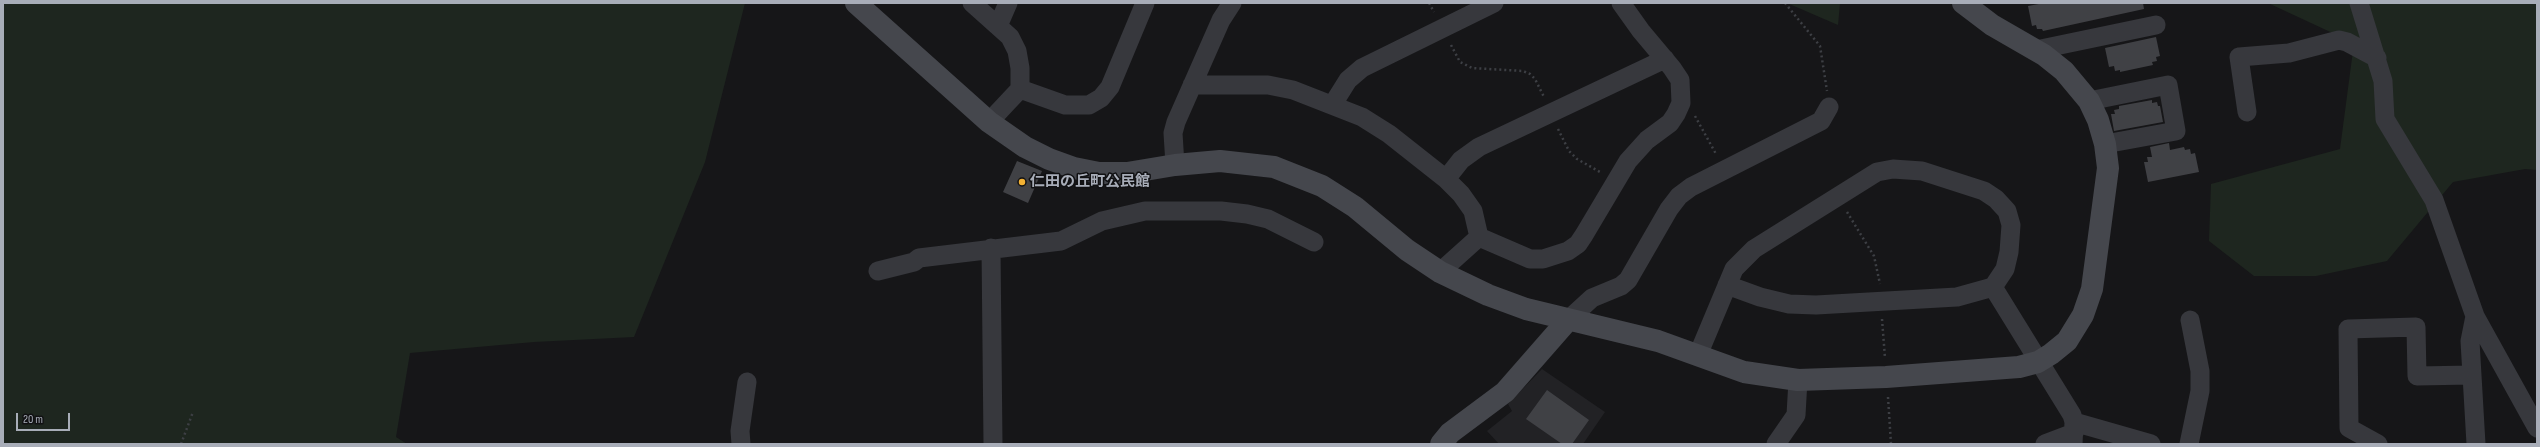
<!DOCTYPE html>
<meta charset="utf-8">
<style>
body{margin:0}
#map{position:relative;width:2540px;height:447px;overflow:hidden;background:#161618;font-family:"Sofia Sans Condensed",sans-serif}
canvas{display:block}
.frame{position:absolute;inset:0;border:4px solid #a8adb8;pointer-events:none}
.scale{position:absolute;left:16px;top:413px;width:54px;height:18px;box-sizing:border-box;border:2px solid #a8adb8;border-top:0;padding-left:5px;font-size:12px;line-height:14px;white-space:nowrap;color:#a8adb8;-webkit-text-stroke:3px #111113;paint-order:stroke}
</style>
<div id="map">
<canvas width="2540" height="447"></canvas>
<div class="frame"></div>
<div class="scale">20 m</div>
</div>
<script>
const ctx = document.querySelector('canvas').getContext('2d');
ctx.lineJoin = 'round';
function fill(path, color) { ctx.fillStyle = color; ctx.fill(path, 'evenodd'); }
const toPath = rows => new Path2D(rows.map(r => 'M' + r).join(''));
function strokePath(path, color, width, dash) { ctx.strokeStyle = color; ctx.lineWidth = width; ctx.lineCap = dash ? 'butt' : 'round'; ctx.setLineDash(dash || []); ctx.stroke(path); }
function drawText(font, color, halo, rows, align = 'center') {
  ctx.font = font + ' "Sofia Sans Condensed","Noto Sans JP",sans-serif'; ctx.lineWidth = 3; ctx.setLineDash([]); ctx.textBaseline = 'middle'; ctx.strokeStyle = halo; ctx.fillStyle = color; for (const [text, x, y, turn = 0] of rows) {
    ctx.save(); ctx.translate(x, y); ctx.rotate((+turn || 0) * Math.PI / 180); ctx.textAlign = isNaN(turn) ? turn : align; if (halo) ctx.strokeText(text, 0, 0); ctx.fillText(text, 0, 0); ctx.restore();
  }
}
fill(toPath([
 [1542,369,1605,412,1583,444,1499,444,1487,431,1512,411,1508,404]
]), '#222225');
fill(toPath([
 [3,3,745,3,705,162,634,337,534,342,410,353,396,437,407,444,3,444],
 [1787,3,1840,3,1838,25],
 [2268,3,2537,3,2537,170,2525,169,2453,182,2387,261,2316,276,2254,276,2209,241,2211,184,2340,149,2354,43]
]), '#1e261f');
fill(toPath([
 [2044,3,2143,3,2144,9,2043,31,2042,29,2037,29,2036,25,2032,26,2028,6],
 [2156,37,2160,56,2156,57,2157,61,2152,62,2153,65,2120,72,2120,70,2115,71,2114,66,2109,67,2105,48],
 [2152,100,2152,103,2157,102,2158,106,2160,106,2163,122,2114,131,2111,114,2115,114,2114,110,2119,109,2119,106],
 [2169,143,2170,150,2184,147,2185,150,2190,149,2191,154,2195,153,2199,172,2148,182,2144,162,2148,162,2147,157,2152,157,2150,147],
 [1017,161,1042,171,1028,203,1003,192],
 [1547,390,1589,420,1572,444,1562,444,1526,419]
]), '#404145');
strokePath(toPath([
 [1429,3,1434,12],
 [1785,3,1820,46,1827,91],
 [1451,45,1460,62,1472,68,1523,71,1530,74,1535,79,1544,97],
 [1695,116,1716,154],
 [1558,129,1569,151,1577,159,1600,172],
 [1847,212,1874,256,1880,284],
 [1882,319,1885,358],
 [1888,397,1891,444],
 [181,444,193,412]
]), '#3d3f44', 2.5, [2, 3]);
strokePath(toPath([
 [972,3,1010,37,1017,51,1020,68,1020,89,989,122],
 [2359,3,2383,81,2385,119,2434,200,2475,316,2537,428],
 [998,26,1008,3],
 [2036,50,2156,25],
 [1192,85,1268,85,1293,90,1362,117,1389,134,1446,179,1461,194,1473,211,1479,237,1440,272],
 [1020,89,1065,105,1089,105,1101,98,1110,87,1145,3],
 [2089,101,2168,85,2176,131,2105,144],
 [1333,104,1348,80,1362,68,1494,3],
 [2247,112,2239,57,2289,53,2339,40,2347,42,2377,58],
 [1175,165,1173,133,1176,122,1221,20,1232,3],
 [1446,179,1461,160,1479,147,1665,59],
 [1479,237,1530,259,1543,259,1568,251,1578,244,1584,235,1628,161,1647,140,1670,123,1676,114,1681,103,1680,80,1672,68,1641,31,1621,3],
 [991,248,993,444],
 [878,271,914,262,919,258,1061,241,1102,221,1145,211,1221,211,1247,214,1268,219,1314,242],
 [1727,285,1760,297,1789,304,1816,305,1957,297,1993,287],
 [2475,316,2470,341,2476,444],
 [1568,320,1592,298,1621,286,1628,280,1669,209,1679,196,1691,187,1821,121,1829,107],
 [1698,355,1734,269,1754,249,1877,172,1893,169,1922,171,1984,191,1996,199,2007,211,2011,225,2009,252,2005,269,1993,287,2072,415,2074,422,2073,444],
 [2074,422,2151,444],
 [741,444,740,431,747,382],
 [1776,444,1796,415,1798,380],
 [2045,444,2074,433],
 [2189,444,2200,391,2200,371,2190,320],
 [2378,444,2349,428,2348,329,2416,327,2417,376,2471,375]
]), '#37383d', 19);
strokePath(toPath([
 [856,3,989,122,1025,147,1049,159,1074,168,1099,173,1127,173,1175,165,1220,161,1274,167,1322,186,1355,207,1407,250,1440,272,1488,295,1526,309,1658,341,1744,372,1798,380,1886,377,2019,367,2038,362,2051,354,2067,341,2083,315,2092,289,2108,168,2105,144,2098,120,2089,101,2064,71,2044,55,1992,25,1963,3],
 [1441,444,1450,433,1505,392,1568,320]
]), '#45474d', 22);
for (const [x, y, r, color] of [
 [1022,182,4,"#f2b134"]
]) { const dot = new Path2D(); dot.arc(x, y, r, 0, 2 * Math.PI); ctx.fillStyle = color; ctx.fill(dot); strokePath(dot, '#111113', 1.5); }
drawText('bold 15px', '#a8adb8', '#111113', [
 ["仁田の丘町公民館",1030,182]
], 'left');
</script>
